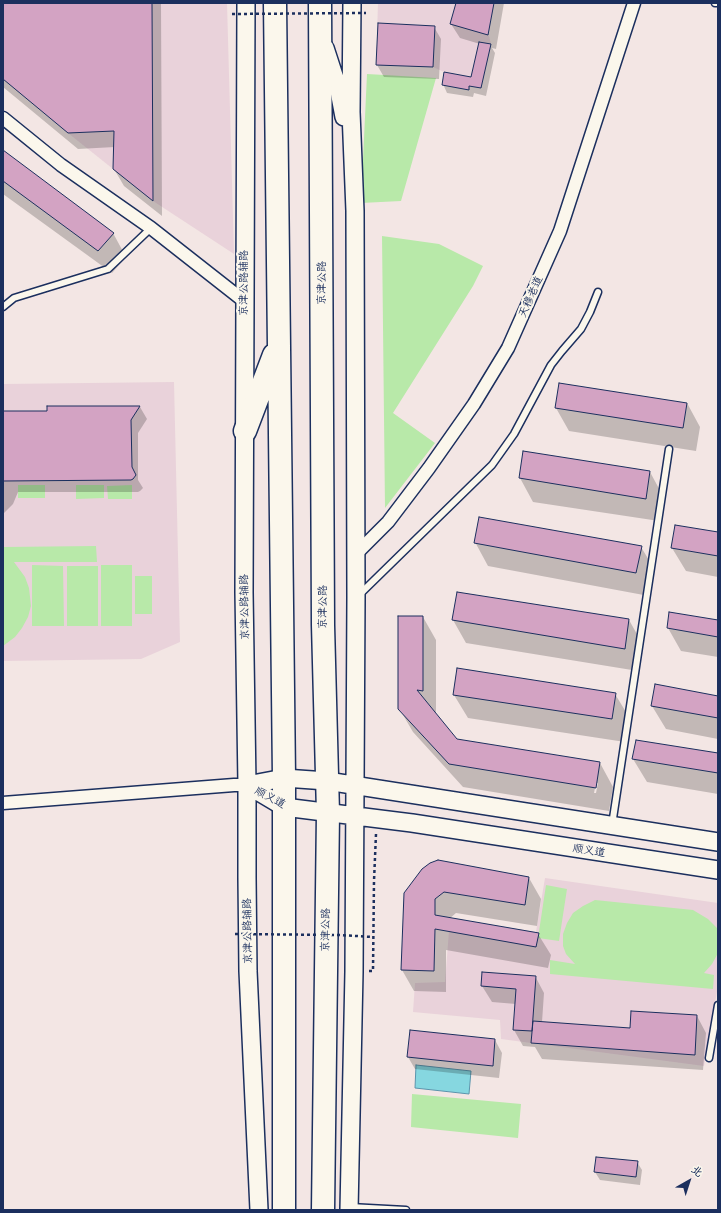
<!DOCTYPE html>
<meta charset="utf-8">
<style>
body{margin:0}
#map{position:relative;width:721px;height:1213px;overflow:hidden;background:#f3e6e4;font-family:"Shantell Sans","LXGW WenKai TC",sans-serif}
canvas{display:block}
.frame{position:absolute;inset:0;border:4px solid #1b2f5e;pointer-events:none}
.north{position:absolute;left:669px;top:1161px;width:40px;height:40px;-webkit-text-stroke:3px #fbf7ec;paint-order:stroke;rotate:39deg;font-size:11px;font-weight:700;line-height:16px;text-align:center;color:#1b2f5e}
.north::after{content:'';display:block;margin:auto;width:14px;height:18px;background:#1b2f5e;clip-path:polygon(50% 0,100% 100%,50% 72%,0 100%)}
</style>
<div id="map">
<canvas width="721" height="1213"></canvas>
<div class="frame"></div>
<div class="north">北</div>
</div>
<script>
const ctx = document.querySelector('canvas').getContext('2d');
ctx.lineJoin = 'round';
function fill(path, color) { ctx.fillStyle = color; ctx.fill(path, 'evenodd'); }
const toPath = rows => new Path2D(rows.map(r => 'M' + r).join(''));
function strokePath(path, color, width, dash) { ctx.strokeStyle = color; ctx.lineWidth = width; ctx.lineCap = dash ? 'butt' : 'round'; ctx.setLineDash(dash || []); ctx.stroke(path); }
function drawText(font, color, halo, rows, align = 'center') {
  ctx.font = font + ' "Shantell Sans","LXGW WenKai TC",sans-serif'; ctx.lineWidth = 4; ctx.setLineDash([]); ctx.textBaseline = 'middle'; ctx.strokeStyle = halo; ctx.fillStyle = color; for (const [text, x, y, turn = 0] of rows) {
    ctx.save(); ctx.translate(x, y); ctx.rotate((+turn || 0) * Math.PI / 180); ctx.textAlign = isNaN(turn) ? turn : align; if (halo) ctx.strokeText(text, 0, 0); ctx.fillText(text, 0, 0); ctx.restore();
  }
}
fill(toPath([
 [3,3,227,3,234,254,153,201,68,133,3,79],
 [378,3,494,3,488,32,491,44,481,88,470,86,469,90,442,85,444,72,433,67,376,65],
 [174,382,180,642,141,659,3,661,3,384],
 [545,878,718,903,718,986,704,1066,501,1039,500,1020,413,1012,415,983,445,982,450,918,536,932]
]), '#e9d2da');
fill(toPath([
 [367,74,436,78,401,201,361,203],
 [382,236,439,244,483,266,473,286,393,413,435,443,385,508],
 [18,485,45,485,45,498,18,498],
 [76,485,104,485,104,498,76,499],
 [132,485,132,499,108,499,107,486],
 [96,546,97,562,14,562,25,577,29,588,31,606,28,617,22,628,15,637,3,646,3,547],
 [32,565,63,566,64,626,32,626],
 [101,565,132,565,132,626,101,626],
 [67,566,98,566,98,626,67,626],
 [135,576,152,576,152,614,135,614],
 [546,885,567,889,559,941,538,938],
 [595,900,693,910,708,919,717,928,718,933,718,953,712,964,704,973,714,975,713,989,550,974,550,960,575,964,566,954,563,946,563,934,567,923,573,913,583,906],
 [412,1094,521,1104,518,1138,411,1127]
]), '#b8e9a9');
const water = toPath([
 [416,1065,471,1071,469,1094,415,1088,416,1065]
]);
fill(water, '#86d7e0');
strokePath(water, '#5b94ac', 1);
fill(toPath([
 [3,3,161,3,162,216,124,186,114,169,115,147,78,149,3,87],
 [457,3,504,3,496,49,492,48,495,53,486,96,474,93,473,97,447,93,443,84,472,79,480,44,460,38,451,24],
 [434,27,441,39,439,79,384,77,377,65],
 [3,151,113,233,126,257,112,273,3,194],
 [687,403,700,427,696,451,569,431,556,408],
 [48,407,140,407,147,419,138,433,138,480,143,488,140,491,138,492,18,492,13,504,3,514,3,412,48,412],
 [524,453,650,472,663,496,659,521,533,502,520,478],
 [718,533,718,577,686,571,672,548],
 [475,542,641,547,655,570,649,596,488,566],
 [423,617,436,640,436,715,457,740,600,763,613,787,609,811,463,787,413,732,399,708],
 [596,783,598,783,596,793,594,793],
 [453,620,629,620,642,643,638,671,466,643],
 [718,621,718,657,681,651,668,628],
 [615,694,629,717,625,742,468,718,454,695],
 [718,697,718,739,666,729,652,706],
 [718,754,718,794,647,782,633,759],
 [438,862,529,878,541,899,537,926,456,913,449,919,538,934,551,955,548,968,446,950,446,992,414,991,402,970],
 [535,976,544,993,542,1022,631,1029,697,1016,706,1033,703,1070,542,1059,535,1047,523,1046,514,1030,516,1004,492,1002,482,986],
 [495,1040,502,1053,499,1078,415,1069,408,1057],
 [597,1158,637,1162,642,1170,640,1185,600,1180,595,1172]
]), '#0003');
const building = toPath([
 [3,3,152,3,153,201,113,169,114,131,68,133,3,79,3,3],
 [456,3,494,3,488,35,450,24,456,3],
 [378,23,435,26,433,67,376,65,378,23],
 [479,42,491,44,481,88,469,86,469,90,442,85,444,72,471,77,479,42],
 [3,150,114,233,98,251,3,181,3,150],
 [559,383,687,403,683,428,555,408,559,383],
 [47,406,140,406,131,420,132,467,136,475,133,479,131,480,3,481,3,411,47,411,47,406],
 [523,451,650,471,646,499,519,478,523,451],
 [479,517,642,546,636,573,474,543,479,517],
 [675,525,718,532,718,556,671,548,675,525],
 [457,592,629,619,625,649,452,620,457,592],
 [669,612,718,620,718,637,667,628,669,612],
 [398,616,423,616,423,691,417,690,457,739,600,762,596,788,449,764,398,709,398,616],
 [457,668,616,693,612,719,453,695,457,668],
 [655,684,718,696,718,718,651,706,655,684],
 [636,740,718,753,718,773,632,759,636,740],
 [438,860,529,877,525,905,444,892,435,899,435,915,539,933,536,947,435,929,434,971,401,970,404,893,422,869,430,863,438,860],
 [482,972,536,976,532,1031,513,1030,516,989,481,986,482,972],
 [631,1011,697,1015,695,1055,531,1043,533,1021,630,1028,631,1011],
 [410,1030,495,1039,493,1066,407,1057,410,1030],
 [596,1157,638,1161,636,1177,594,1172,596,1157]
]);
fill(building, '#d3a3c3');
strokePath(building, '#1b2f5e', 1);
const lane = toPath([
 [715,3,718,3],
 [3,307,14,298,108,269,151,228],
 [359,595,492,465,514,434,551,365,562,351,581,329,590,312,598,292],
 [612,825,669,449],
 [709,1058,718,1005],
 [350,1207,406,1210]
]);
const street = toPath([
 [3,118,61,165,151,228,244,301],
 [356,554,388,522,429,468,474,404,508,348,560,231,634,3],
 [3,803,234,785,247,785]
]);
const secondary = toPath([
 [246,3,244,592,247,785,247,878,248,971,259,1210],
 [325,48,339,91,344,117],
 [247,785,284,807,412,823,718,870],
 [247,785,284,778,327,781,718,842],
 [349,1210,354,972,356,597,355,211,351,112,352,3]
]);
const highway = toPath([
 [275,3,284,778,284,1210],
 [320,3,323,625,328,813,323,1210],
 [245,431,274,355]
]);
strokePath(lane, '#1b2f5e', 9);
strokePath(street, '#1b2f5e', 15);
strokePath(secondary, '#1b2f5e', 20);
strokePath(highway, '#1b2f5e', 25);
strokePath(toPath([
 [369,971,373,971,374,881,376,834]
]), '#1b2f5e', 2.5, [3, 3]);
strokePath(lane, '#fbf7ec', 6);
strokePath(street, '#fbf7ec', 12);
strokePath(secondary, '#fbf7ec', 17);
strokePath(highway, '#fbf7ec', 22);
strokePath(toPath([
 [232,14,366,13],
 [235,934,339,935,373,937]
]), '#1b2f5e', 2.5, [3, 3]);
drawText('11px', '#1b2f5e', '#fbf7ec', [
 ["京津公路辅路",244,283,-90],
 ["京津公路",322,283,-90],
 ["天穆老道",531,297,-66],
 ["京津公路辅路",245,607,-91],
 ["京津公路",323,607,-90],
 ["顺义道",270,798,28],
 ["顺义道",589,851,9],
 ["京津公路",326,930,-89],
 ["京津公路辅路",248,931,-91]
]);
</script>
